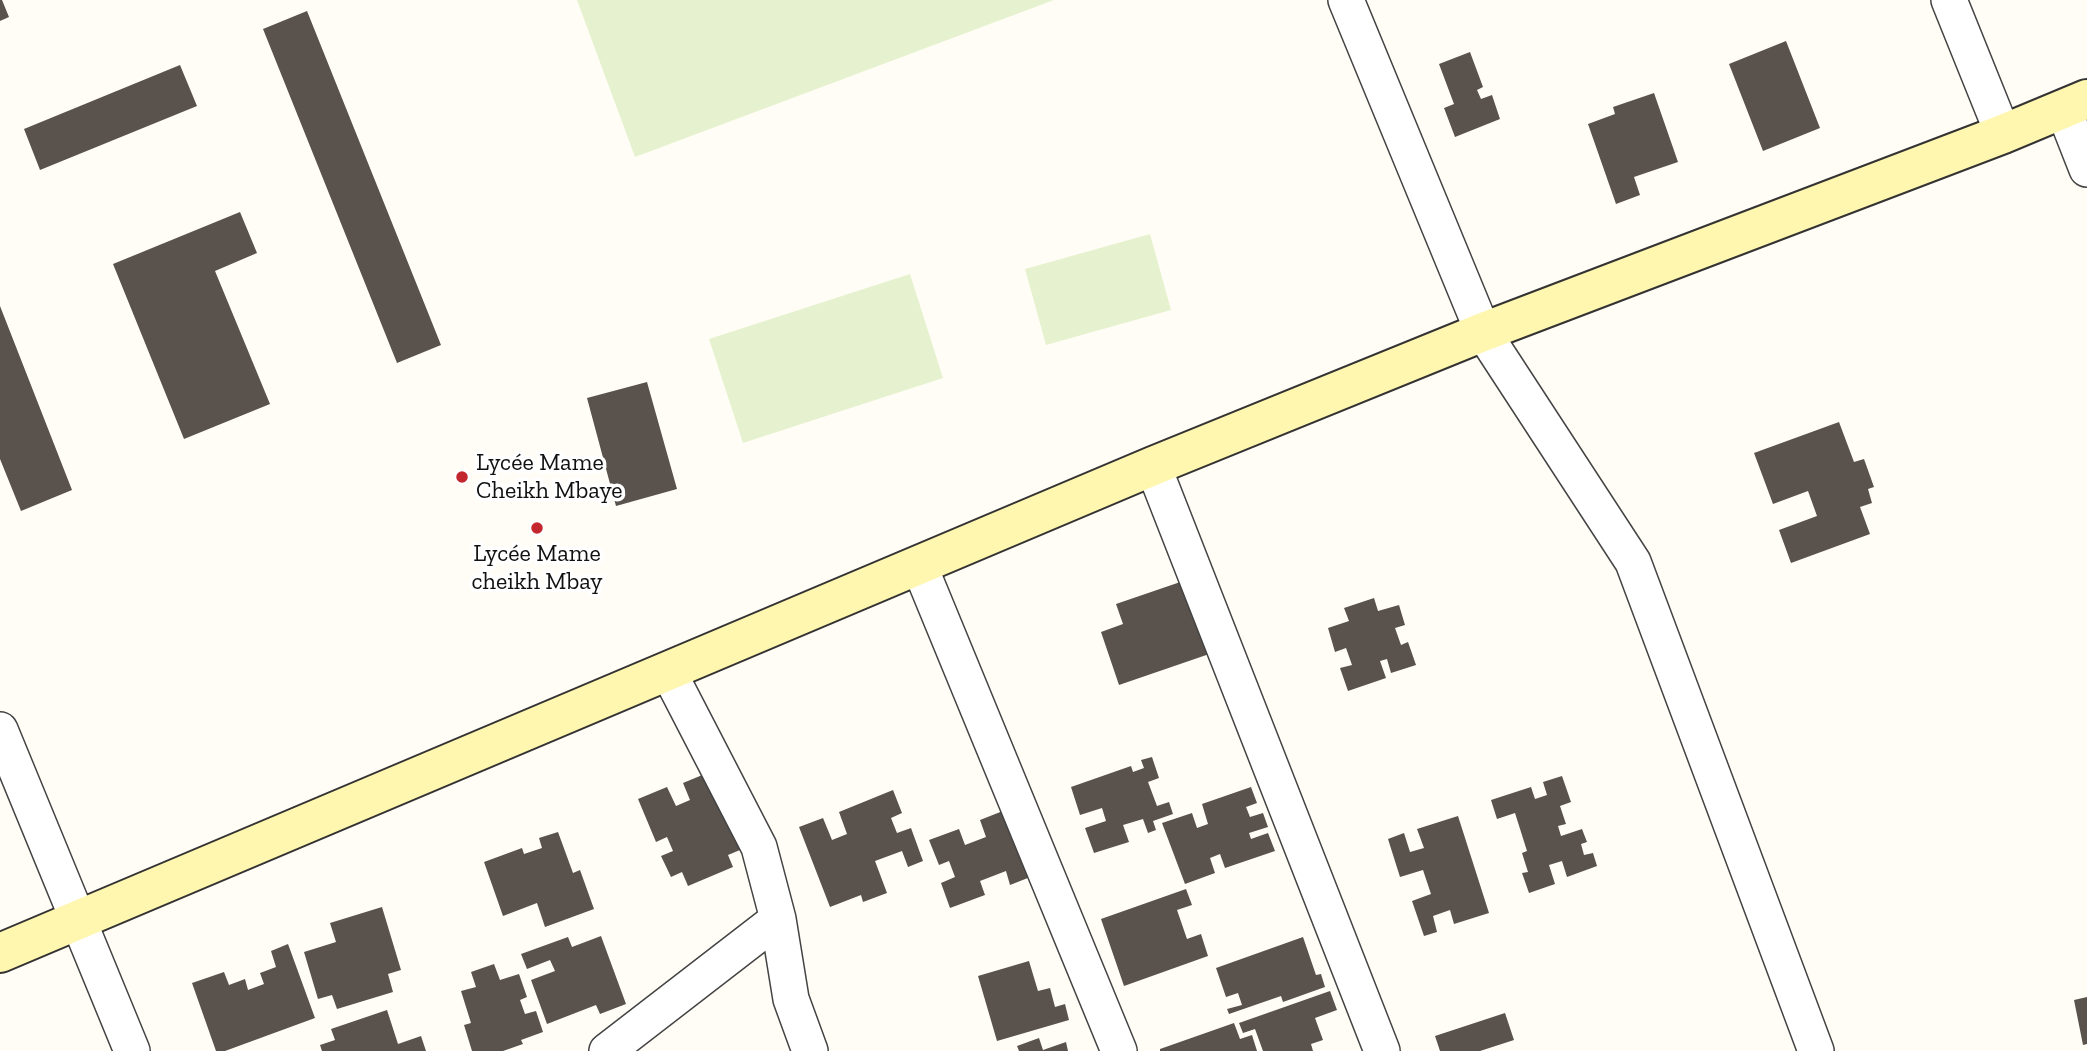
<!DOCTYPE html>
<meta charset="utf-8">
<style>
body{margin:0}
canvas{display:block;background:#fffdf5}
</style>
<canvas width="2087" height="1051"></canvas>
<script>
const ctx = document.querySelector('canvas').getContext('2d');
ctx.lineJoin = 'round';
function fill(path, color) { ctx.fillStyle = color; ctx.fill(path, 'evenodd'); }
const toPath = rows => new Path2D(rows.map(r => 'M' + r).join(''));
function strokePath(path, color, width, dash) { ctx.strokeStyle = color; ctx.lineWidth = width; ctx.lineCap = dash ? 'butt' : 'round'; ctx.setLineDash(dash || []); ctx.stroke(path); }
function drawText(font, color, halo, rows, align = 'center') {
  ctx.font = font + ' "Zilla Slab",serif'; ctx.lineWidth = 7; ctx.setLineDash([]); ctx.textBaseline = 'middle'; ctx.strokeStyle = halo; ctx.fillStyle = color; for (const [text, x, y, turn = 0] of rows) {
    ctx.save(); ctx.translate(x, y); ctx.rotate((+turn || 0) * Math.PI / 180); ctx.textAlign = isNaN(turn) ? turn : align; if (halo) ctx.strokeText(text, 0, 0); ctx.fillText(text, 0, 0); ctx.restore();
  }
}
fill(toPath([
 [577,0,1054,0,635,157],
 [1150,234,1171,310,1046,345,1025,269],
 [910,274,943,378,743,443,709,339]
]), '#e6f2cf');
fill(toPath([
 [0,0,2,0,9,17,0,21],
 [307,11,441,345,397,363,263,29],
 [1786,41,1820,128,1763,151,1729,64],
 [1470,52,1483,87,1477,90,1481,99,1492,95,1500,119,1455,137,1444,108,1454,104,1439,64],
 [180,65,197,106,40,170,24,129],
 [1654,93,1678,162,1634,177,1640,195,1616,204,1588,124,1615,114,1613,107],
 [240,212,257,253,215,271,270,404,184,439,113,264],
 [0,306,72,490,21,511,0,459],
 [647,382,677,489,616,506,587,398],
 [1839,422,1854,462,1864,459,1874,487,1868,489,1872,503,1860,507,1870,534,1791,563,1779,530,1817,516,1808,491,1773,504,1754,453],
 [1192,578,1218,651,1119,685,1101,632,1123,624,1116,604],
 [1374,598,1378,611,1399,605,1405,625,1395,628,1401,645,1408,642,1416,665,1391,673,1387,659,1380,661,1386,678,1348,691,1340,668,1352,665,1346,648,1335,652,1328,628,1349,621,1344,608],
 [1152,757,1159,778,1148,782,1157,806,1169,802,1173,814,1153,821,1156,830,1148,833,1143,819,1123,825,1129,842,1094,853,1085,828,1106,821,1102,808,1080,815,1071,787,1131,766,1133,772,1144,768,1141,760],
 [712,771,752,845,728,855,733,867,688,886,682,872,671,877,661,856,673,851,667,837,656,842,638,799,667,787,676,806,690,800,683,783],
 [1562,776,1571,802,1560,806,1566,824,1558,826,1561,836,1582,829,1587,842,1581,844,1584,855,1593,853,1597,866,1567,877,1562,861,1549,865,1555,884,1529,893,1522,873,1528,872,1522,853,1527,851,1515,813,1497,819,1491,800,1531,787,1535,799,1547,795,1543,782],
 [1251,787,1257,803,1246,807,1250,817,1263,813,1268,827,1249,833,1251,839,1268,833,1275,851,1225,868,1220,854,1210,858,1215,873,1185,884,1162,823,1192,813,1197,828,1208,824,1202,804],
 [893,790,902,813,891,818,897,833,911,828,923,861,908,867,902,851,875,861,887,893,863,902,861,895,830,907,799,827,823,818,832,840,847,834,839,812],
 [1013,807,1038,874,1010,885,1006,871,980,881,985,895,950,908,941,883,955,877,949,861,939,865,929,840,959,829,965,845,986,837,980,820],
 [1458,816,1489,913,1454,924,1450,910,1433,916,1437,932,1424,936,1412,901,1431,894,1423,870,1400,877,1388,839,1404,833,1410,852,1424,848,1417,829],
 [558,832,573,873,580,870,594,909,545,927,537,903,503,916,484,862,522,848,524,854,542,848,539,838],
 [1186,889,1192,905,1177,910,1187,939,1201,934,1208,956,1124,986,1101,919],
 [382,907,401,970,388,974,393,992,337,1009,332,995,318,999,304,952,336,942,330,923],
 [601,936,626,1004,600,1014,596,1005,547,1024,531,980,555,971,550,960,527,969,521,954,568,937,572,947],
 [1303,937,1316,975,1321,974,1325,987,1283,1002,1281,996,1229,1014,1227,1009,1242,1005,1238,993,1226,997,1216,968],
 [288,944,315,1018,225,1051,216,1051,192,983,224,972,229,985,245,979,248,990,264,984,260,973,276,967,271,951],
 [1029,961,1038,991,1050,988,1055,1007,1065,1004,1069,1020,997,1041,978,976],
 [494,964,500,980,519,974,527,997,520,1000,525,1014,536,1011,543,1032,521,1040,523,1044,503,1051,472,1051,464,1025,471,1023,461,991,476,987,471,972],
 [1330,991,1337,1010,1315,1018,1323,1040,1311,1044,1313,1051,1263,1051,1255,1029,1243,1033,1239,1023],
 [2087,997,2087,1044,2083,1045,2074,1000],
 [387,1010,398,1044,421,1036,426,1051,322,1051,320,1045,335,1040,331,1029],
 [1505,1013,1514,1040,1480,1051,1440,1051,1435,1036],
 [1234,1023,1240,1039,1252,1035,1257,1051,1160,1051,1160,1049],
 [1039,1038,1043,1050,1066,1042,1068,1051,1019,1051,1017,1046]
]), '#5a524d');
const street = toPath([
 [1346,0,1483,332,1633,562,1816,1051],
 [1949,0,2003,134],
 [2063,108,2087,169],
 [1153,466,1382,1051],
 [919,565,1119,1051],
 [668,671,759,847,778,919,791,999,810,1051],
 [0,730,132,1051],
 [607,1051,778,919]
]);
const secondary = toPath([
 [0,953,1153,466,1483,332,2003,134,2087,99]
]);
strokePath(street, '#444', 38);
strokePath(secondary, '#333', 42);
strokePath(street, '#fff', 35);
strokePath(secondary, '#fff6b0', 38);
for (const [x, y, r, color] of [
 [462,477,7,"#c4262e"],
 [537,528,7,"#c4262e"]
]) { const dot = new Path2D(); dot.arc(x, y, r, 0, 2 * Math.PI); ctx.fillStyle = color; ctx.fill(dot); strokePath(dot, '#fff', 2.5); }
drawText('24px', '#111', '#fff', [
 ["Lycée Mame",476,463],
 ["Cheikh Mbaye",476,491],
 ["Lycée Mame",537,554,"center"],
 ["cheikh Mbay",537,582,"center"]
], 'left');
</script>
